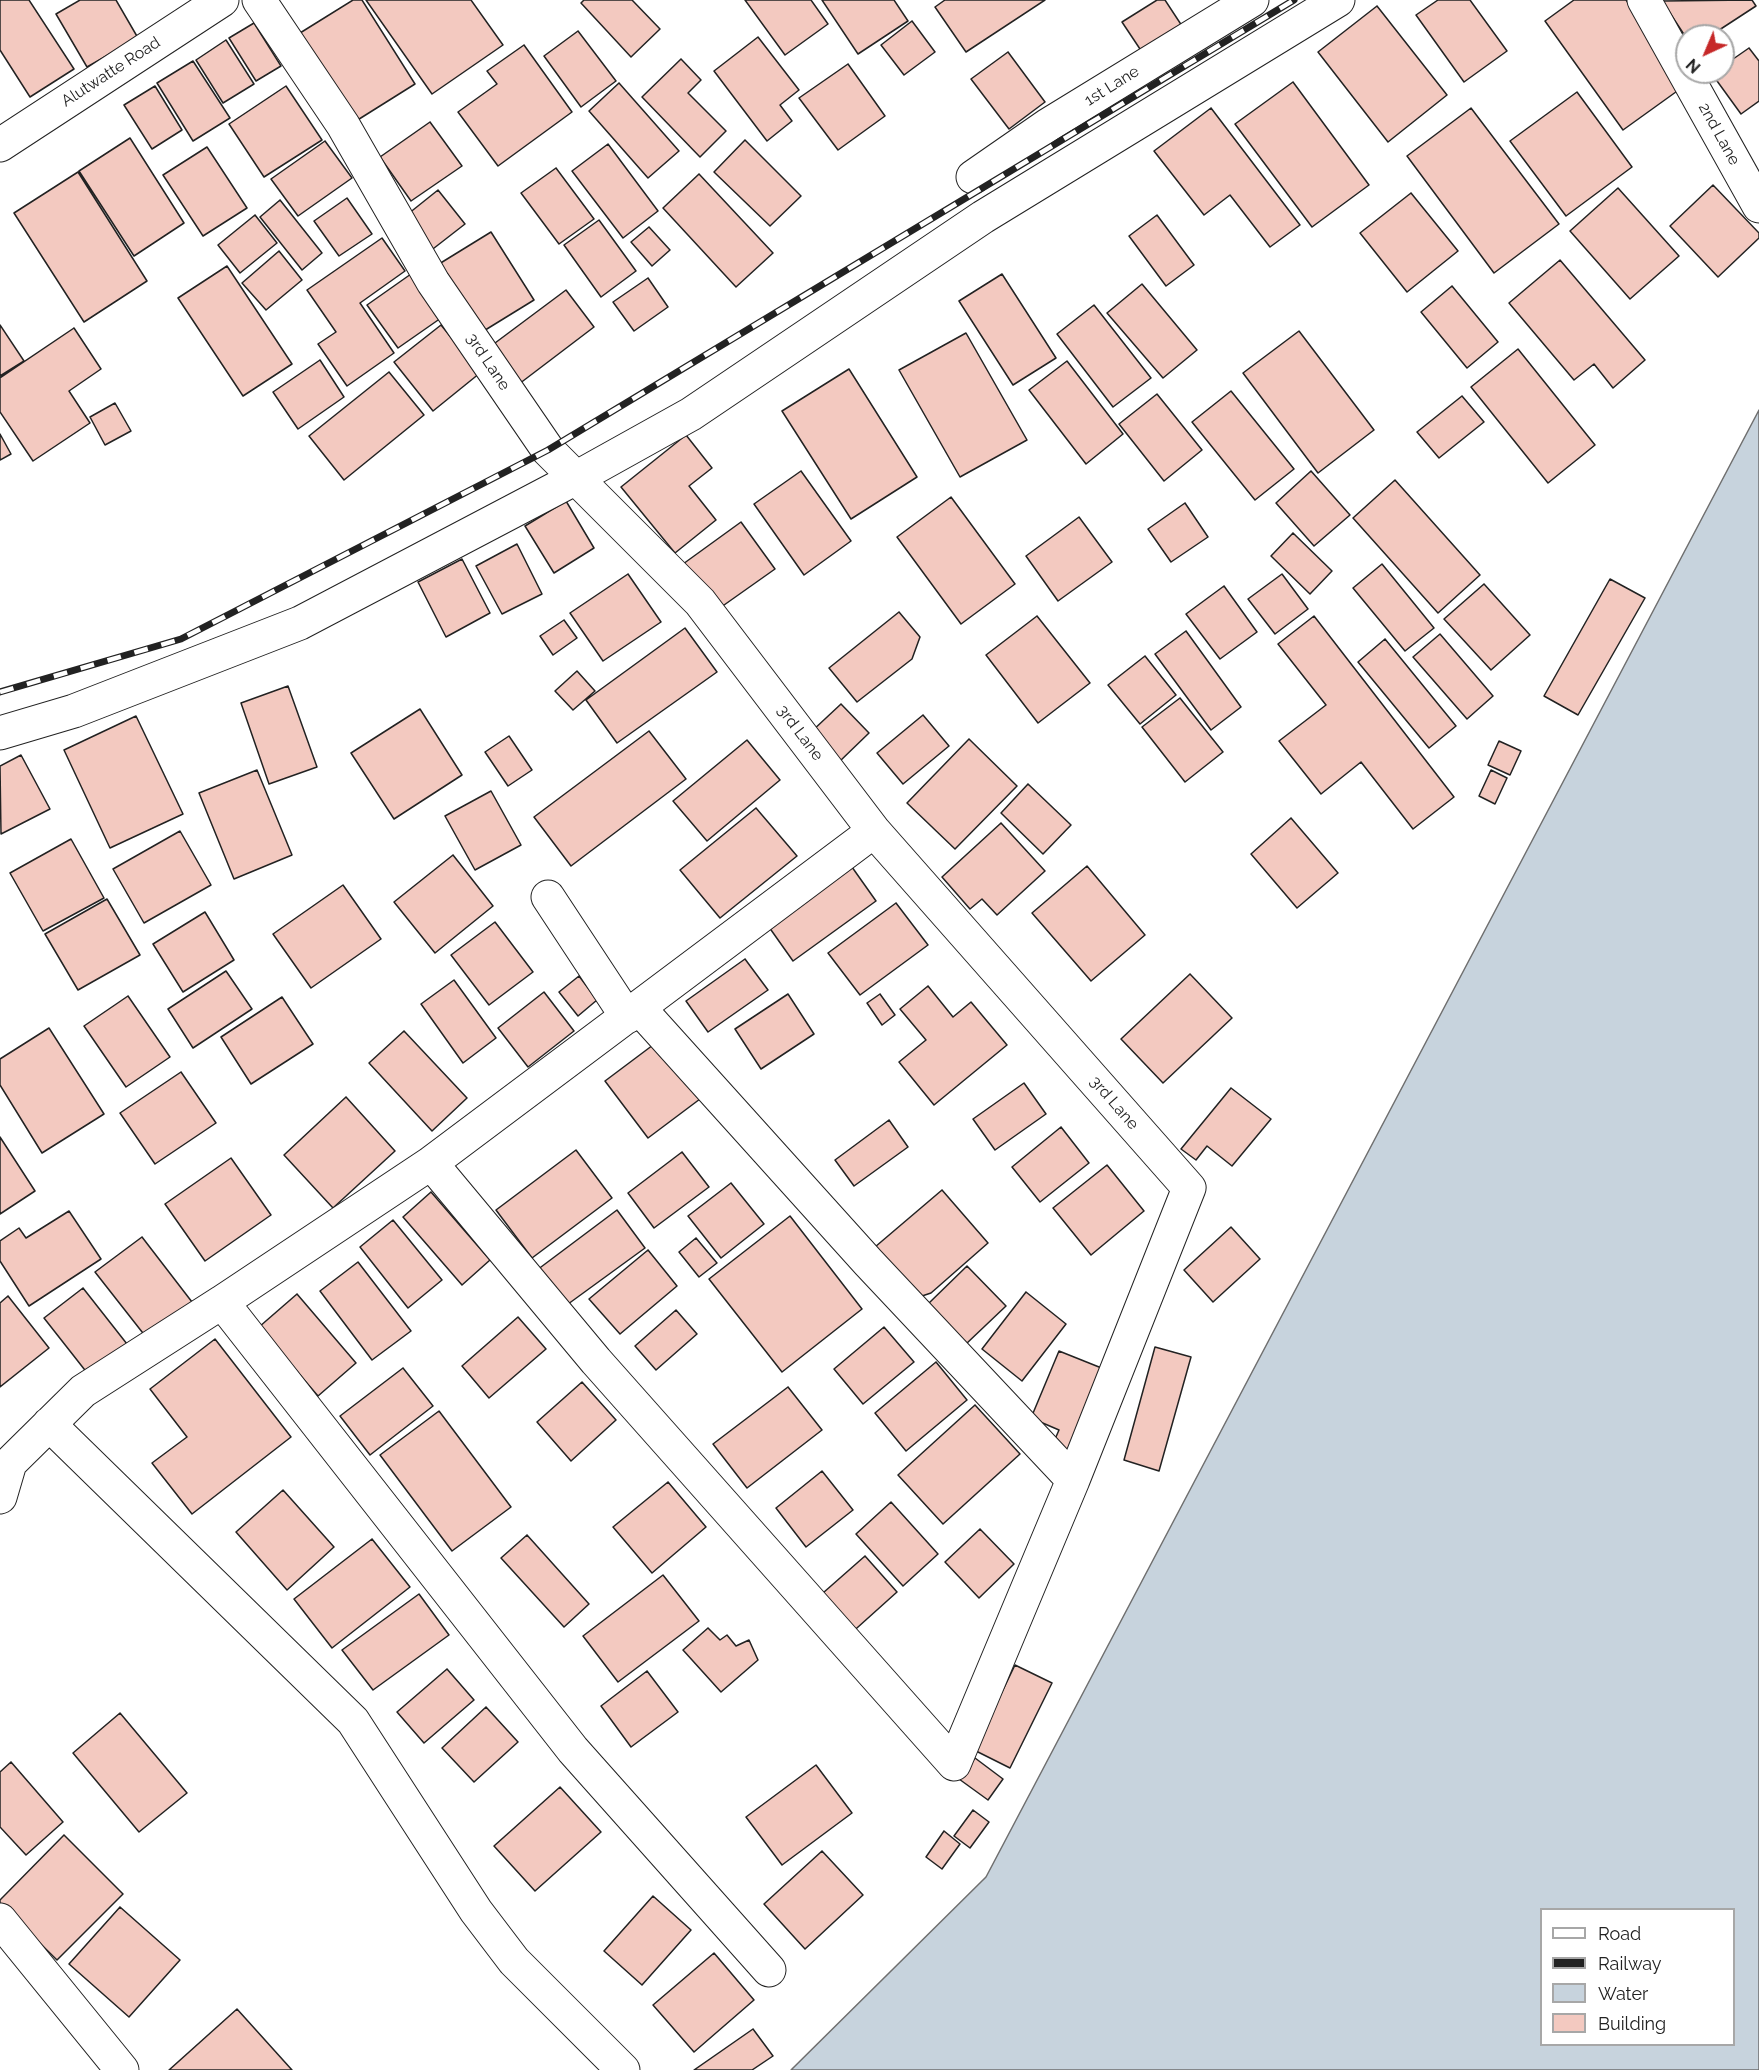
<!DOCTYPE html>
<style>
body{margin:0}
#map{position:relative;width:1759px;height:2070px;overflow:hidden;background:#fff;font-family:Raleway,sans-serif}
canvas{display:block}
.legend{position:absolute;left:1540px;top:1908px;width:195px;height:138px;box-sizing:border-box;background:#fff;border:2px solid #a7a7a7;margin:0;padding:8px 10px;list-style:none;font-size:18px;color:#222}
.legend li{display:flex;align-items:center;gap:12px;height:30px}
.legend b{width:30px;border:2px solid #a7a7a7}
.north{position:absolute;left:1675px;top:24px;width:60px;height:60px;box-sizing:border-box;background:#fff;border:2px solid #a7a7a7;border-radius:50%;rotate:224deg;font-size:16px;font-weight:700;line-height:24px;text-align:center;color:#222}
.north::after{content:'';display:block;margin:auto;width:21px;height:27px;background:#c62828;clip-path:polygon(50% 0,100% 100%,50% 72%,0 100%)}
</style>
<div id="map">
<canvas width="1759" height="2070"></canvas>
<ul class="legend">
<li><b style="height:8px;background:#fff"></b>Road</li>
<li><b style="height:8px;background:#222"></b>Railway</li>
<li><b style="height:16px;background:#c7d3dd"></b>Water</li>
<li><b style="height:16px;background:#f3c9c0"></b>Building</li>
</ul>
<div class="north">N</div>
</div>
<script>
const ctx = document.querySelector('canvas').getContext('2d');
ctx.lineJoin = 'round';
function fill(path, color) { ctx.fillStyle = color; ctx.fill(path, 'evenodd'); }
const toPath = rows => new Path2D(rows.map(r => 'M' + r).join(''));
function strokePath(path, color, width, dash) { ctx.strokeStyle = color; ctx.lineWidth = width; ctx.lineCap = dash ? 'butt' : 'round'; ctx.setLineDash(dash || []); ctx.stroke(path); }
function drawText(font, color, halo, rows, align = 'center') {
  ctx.font = font + ' Raleway,sans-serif'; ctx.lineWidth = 4.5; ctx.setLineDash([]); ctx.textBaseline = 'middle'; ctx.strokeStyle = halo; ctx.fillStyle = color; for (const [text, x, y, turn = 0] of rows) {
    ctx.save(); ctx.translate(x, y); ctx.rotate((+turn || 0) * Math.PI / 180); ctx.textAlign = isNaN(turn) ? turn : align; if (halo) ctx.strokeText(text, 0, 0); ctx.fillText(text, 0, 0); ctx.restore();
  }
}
const water = toPath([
 [1759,410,1759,2070,791,2070,986,1877,1759,410],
 [1542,1910,1734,1910,1734,2044,1542,2044,1542,1910]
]);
fill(water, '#c7d3dd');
strokePath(water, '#6f6f6f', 1.5);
const building = toPath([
 [0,0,29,0,74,69,30,97,0,50,0,0],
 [80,0,116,0,138,38,87,67,56,14,80,0],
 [353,0,362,0,415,84,356,121,300,33,353,0],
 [366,0,471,0,503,45,432,94,366,0],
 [584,0,632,0,660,29,631,57,581,3,584,0],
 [745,0,811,0,828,24,785,55,745,0],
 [822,0,894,0,908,21,858,54,822,0],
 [945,0,1045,0,966,52,935,7,945,0],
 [1157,0,1165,0,1184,29,1144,55,1122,22,1157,0],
 [1438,0,1470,0,1507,51,1464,82,1416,15,1438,0],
 [1574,0,1626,0,1687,84,1623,130,1545,21,1574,0],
 [1752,0,1756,6,1710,36,1687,36,1687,39,1662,1,1752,0],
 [1377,6,1447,95,1388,142,1318,52,1377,6],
 [912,21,935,52,904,75,881,45,912,21],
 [254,23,281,66,256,81,229,38,254,23],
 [578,31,616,81,581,107,544,56,578,31],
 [758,37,799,90,780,105,792,121,767,141,714,71,758,37],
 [226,40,254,84,223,103,196,60,226,40],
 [524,45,572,112,498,166,458,112,497,84,487,71,524,45],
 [1749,48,1759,61,1759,101,1741,114,1712,74,1715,72,1723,72,1723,66,1749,48],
 [1008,52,1045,102,1009,129,971,79,1008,52],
 [681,59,701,80,688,93,726,131,700,157,642,97,681,59],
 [193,61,230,118,193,141,157,83,193,61],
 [848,64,885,116,838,150,799,98,848,64],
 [1293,82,1369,185,1312,227,1235,124,1293,82],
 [619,83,679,151,648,178,589,111,619,83],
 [155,86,182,130,152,149,124,105,155,86],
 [286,86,322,140,264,177,229,124,286,86],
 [1577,92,1632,167,1566,216,1510,141,1577,92],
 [1211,108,1300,225,1270,247,1230,195,1204,215,1154,151,1211,108],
 [1471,108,1559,224,1494,273,1407,156,1471,108],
 [430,122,462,166,411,201,380,157,430,122],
 [130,138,184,223,134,256,79,171,130,138],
 [745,140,801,196,770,226,714,172,745,140],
 [325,141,352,178,298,216,271,179,325,141],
 [608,144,658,211,623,238,572,171,608,144],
 [207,147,247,208,203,236,163,175,207,147],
 [556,168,594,219,559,244,521,193,556,168],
 [78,172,147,281,84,322,14,213,78,172],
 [699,174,773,253,736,287,663,208,699,174],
 [1713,185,1759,233,1759,238,1718,277,1670,226,1713,185],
 [1618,188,1679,256,1630,299,1570,231,1618,188],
 [438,190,465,224,429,252,403,218,438,190],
 [1411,193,1458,251,1407,292,1360,233,1411,193],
 [347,198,372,234,339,256,314,221,347,198],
 [280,200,322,253,302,270,260,217,280,200],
 [255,215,277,243,240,273,218,245,255,215],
 [1157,215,1194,265,1166,286,1129,236,1157,215],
 [599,220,636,271,601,297,564,245,599,220],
 [649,227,670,250,652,266,631,242,649,227],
 [491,232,534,300,482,332,439,264,491,232],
 [382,238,405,271,360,303,394,353,347,386,318,344,336,332,307,290,382,238],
 [279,251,302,280,266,310,242,283,279,251],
 [1560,260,1645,360,1613,388,1594,364,1574,380,1509,303,1560,260],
 [227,266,292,364,243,396,178,298,227,266],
 [411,274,441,318,398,348,367,305,411,274],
 [1002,274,1056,358,1013,385,959,301,1002,274],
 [648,278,668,307,634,331,613,302,648,278],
 [1142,284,1197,350,1163,378,1107,313,1142,284],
 [1452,286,1498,342,1467,368,1421,312,1452,286],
 [566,290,594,327,519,384,491,346,566,290],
 [1094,305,1151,378,1113,407,1057,334,1094,305],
 [0,325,24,361,0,376,0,325],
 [441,325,480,373,433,411,394,362,441,325],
 [74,328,101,369,69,391,90,423,33,461,0,412,0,378,74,328],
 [1299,331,1374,430,1318,473,1243,373,1299,331],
 [966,333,1027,440,960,477,899,370,966,333],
 [1518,349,1595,445,1548,483,1471,387,1518,349],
 [320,360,344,397,298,429,273,392,320,360],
 [1067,361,1123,434,1086,464,1029,390,1067,361],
 [849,369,917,477,851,519,782,411,849,369],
 [389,372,424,415,344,480,309,436,389,372],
 [1231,391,1294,469,1255,500,1192,422,1231,391],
 [1157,394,1202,450,1164,481,1119,424,1157,394],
 [1462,396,1484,422,1439,458,1417,432,1462,396],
 [115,403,131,431,105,445,90,417,115,403],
 [0,434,11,454,0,460,0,434],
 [686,435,712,468,689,486,716,520,675,553,621,487,686,435],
 [801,471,851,541,804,575,754,504,801,471],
 [1311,471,1350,515,1314,546,1276,503,1311,471],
 [1395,480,1480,575,1438,613,1353,518,1395,480],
 [951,497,1015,584,961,624,897,537,951,497],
 [566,501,594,548,554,573,525,526,566,501],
 [1185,503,1208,537,1171,562,1148,529,1185,503],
 [1079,517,1112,562,1058,601,1026,556,1079,517],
 [741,522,775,569,717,610,683,564,741,522],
 [1293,533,1332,571,1310,594,1271,556,1293,533],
 [517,544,542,594,502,614,476,566,517,544],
 [462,559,490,613,446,637,418,582,462,559],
 [1382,564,1434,628,1405,651,1353,588,1382,564],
 [628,574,661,622,603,661,570,613,628,574],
 [1282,574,1308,609,1275,634,1248,599,1282,574],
 [1610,579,1645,598,1578,715,1544,696,1610,579],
 [1484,584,1530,635,1491,670,1444,619,1484,584],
 [1224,586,1257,632,1220,659,1186,614,1224,586],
 [899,612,920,637,912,659,857,702,829,668,899,612],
 [1037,616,1090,683,1038,723,986,655,1037,616],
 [1314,616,1454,797,1413,829,1361,762,1321,794,1279,741,1326,705,1278,644,1314,616],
 [564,620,577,638,553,655,540,636,564,620],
 [685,628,717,672,617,743,586,700,685,628],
 [1186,631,1241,707,1211,730,1155,654,1186,631],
 [1440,634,1493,696,1467,719,1413,657,1440,634],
 [1385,639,1456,726,1429,748,1358,662,1385,639],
 [1145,656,1176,695,1140,724,1108,685,1145,656],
 [577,671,595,691,573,710,555,691,577,671],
 [288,686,317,767,269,784,241,703,288,686],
 [1180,698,1223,752,1185,782,1142,727,1180,698],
 [841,704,869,733,839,762,811,732,841,704],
 [420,709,462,775,394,819,351,753,420,709],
 [923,715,949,746,903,784,877,753,923,715],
 [136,716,183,814,110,848,64,750,136,716],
 [649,731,686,779,571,866,534,817,649,731],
 [509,736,532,770,508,786,485,752,509,736],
 [969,739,1017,786,955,849,907,803,969,739],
 [747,740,780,780,707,841,673,801,747,740],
 [1499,741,1521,751,1510,775,1488,765,1499,741],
 [21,755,50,809,1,834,0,766,21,755],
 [257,770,292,855,234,879,199,793,257,770],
 [1491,770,1507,778,1495,804,1479,796,1491,770],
 [1028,784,1071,825,1043,854,1001,813,1028,784],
 [491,791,521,845,475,870,445,816,491,791],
 [756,808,797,856,720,918,680,870,756,808],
 [1291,818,1338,873,1297,908,1251,854,1291,818],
 [1001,823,1045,871,997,915,982,899,970,909,942,877,1001,823],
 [180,831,211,885,144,923,113,869,180,831],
 [71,839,104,898,43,931,10,873,71,839],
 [453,855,493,906,435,953,394,902,453,855],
 [847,860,876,901,793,961,764,920,847,860],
 [1087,866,1145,935,1091,981,1032,913,1087,866],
 [343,885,381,939,311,988,273,934,343,885],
 [107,899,140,955,78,990,45,934,107,899],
 [896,903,928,945,860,995,828,953,896,903],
 [205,912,234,960,183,992,153,944,205,912],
 [495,922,533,972,489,1005,451,955,495,922],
 [745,959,768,990,708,1032,686,1001,745,959],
 [226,971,252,1009,193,1048,168,1009,226,971],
 [1190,974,1232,1018,1163,1083,1121,1039,1190,974],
 [579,976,597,1000,578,1016,559,992,579,976],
 [454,980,496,1038,463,1063,421,1004,454,980],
 [928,986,953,1017,971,1002,1007,1045,934,1105,899,1062,926,1040,900,1009,928,986],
 [544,992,574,1031,528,1067,498,1028,544,992],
 [788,994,814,1034,761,1069,735,1029,788,994],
 [880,994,895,1015,882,1025,867,1003,880,994],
 [128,996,170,1057,126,1087,84,1026,128,996],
 [282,997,313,1044,251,1084,221,1037,282,997],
 [49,1028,104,1114,42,1153,0,1085,0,1059,49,1028],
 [404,1031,467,1098,432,1131,369,1063,404,1031],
 [657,1042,700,1099,648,1138,605,1081,657,1042],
 [181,1072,216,1123,155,1164,120,1113,181,1072],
 [1024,1083,1046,1114,995,1150,973,1119,1024,1083],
 [1231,1088,1271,1119,1232,1166,1207,1146,1196,1160,1181,1149,1231,1088],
 [346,1097,395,1151,333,1208,284,1155,346,1097],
 [889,1120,908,1147,854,1186,835,1160,889,1120],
 [1061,1127,1089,1163,1040,1202,1012,1167,1061,1127],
 [0,1137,35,1191,0,1214,0,1137],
 [576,1150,612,1198,532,1258,496,1210,576,1150],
 [682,1152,709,1187,654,1228,628,1193,682,1152],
 [231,1158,271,1215,205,1261,165,1204,231,1158],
 [1107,1165,1144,1211,1091,1255,1053,1208,1107,1165],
 [731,1183,764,1224,721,1258,688,1216,731,1183],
 [942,1190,988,1243,931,1293,919,1297,875,1247,942,1190],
 [431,1192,490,1260,462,1285,403,1217,431,1192],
 [617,1210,645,1248,564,1307,537,1270,617,1210],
 [69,1211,101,1259,29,1306,0,1261,0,1241,19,1228,26,1238,69,1211],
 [790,1216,862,1309,782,1372,709,1279,790,1216],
 [393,1220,442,1280,408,1308,360,1247,393,1220],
 [1231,1227,1260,1259,1213,1302,1184,1270,1231,1227],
 [142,1237,192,1302,146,1337,95,1272,142,1237],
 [696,1238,717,1263,699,1277,679,1252,696,1238],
 [648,1250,677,1286,620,1334,589,1299,648,1250],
 [358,1262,411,1331,372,1360,320,1291,358,1262],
 [967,1266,1006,1306,966,1344,928,1304,967,1266],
 [83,1288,127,1344,88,1374,44,1318,83,1288],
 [1026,1292,1066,1324,1022,1381,982,1349,1026,1292],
 [297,1294,356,1363,318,1396,259,1327,297,1294],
 [8,1296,49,1348,0,1387,0,1303,8,1296],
 [676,1310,697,1334,656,1370,635,1346,676,1310],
 [518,1317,546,1349,489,1398,462,1366,518,1317],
 [884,1327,914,1362,863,1404,834,1369,884,1327],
 [215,1339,291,1437,192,1514,152,1463,187,1437,150,1389,215,1339],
 [1155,1347,1191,1357,1159,1471,1124,1460,1155,1347],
 [1059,1351,1109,1371,1074,1456,1052,1446,1059,1430,1031,1418,1059,1351],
 [936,1362,967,1400,906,1451,875,1413,936,1362],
 [403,1368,433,1406,370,1455,340,1416,403,1368],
 [582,1382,616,1420,571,1461,537,1422,582,1382],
 [788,1387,822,1430,747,1488,713,1444,788,1387],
 [975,1405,1020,1454,943,1524,898,1475,975,1405],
 [439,1411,511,1507,452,1551,380,1455,439,1411],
 [822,1471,853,1510,806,1547,776,1508,822,1471],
 [668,1482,706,1527,652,1573,613,1527,668,1482],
 [283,1490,334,1547,287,1590,236,1532,283,1490],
 [891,1502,938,1554,903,1586,856,1534,891,1502],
 [980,1529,1014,1564,979,1598,945,1562,980,1529],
 [527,1535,589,1604,564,1627,501,1558,527,1535],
 [372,1539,410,1587,332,1648,294,1599,372,1539],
 [865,1556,897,1592,848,1636,815,1600,865,1556],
 [663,1575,699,1621,618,1682,583,1636,663,1575],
 [419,1594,449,1635,373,1690,342,1650,419,1594],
 [708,1628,720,1640,727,1635,736,1646,749,1640,758,1660,721,1692,683,1650,708,1628],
 [1015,1665,1052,1683,1010,1768,974,1750,1015,1665],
 [447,1669,474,1700,424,1743,397,1712,447,1669],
 [647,1671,678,1712,631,1747,601,1706,647,1671],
 [486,1707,518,1742,474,1782,442,1748,486,1707],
 [120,1713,187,1793,139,1832,73,1753,120,1713],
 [975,1758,1003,1779,988,1800,959,1779,975,1758],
 [11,1762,63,1822,26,1855,0,1827,0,1772,11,1762],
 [816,1765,852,1813,782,1865,746,1817,816,1765],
 [560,1787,601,1832,535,1891,494,1846,560,1787],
 [973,1810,989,1822,970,1848,954,1836,973,1810],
 [944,1831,960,1844,942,1869,926,1857,944,1831],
 [64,1835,123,1894,57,1960,0,1904,0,1900,64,1835],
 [822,1851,863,1895,805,1949,764,1904,822,1851],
 [653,1896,691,1930,642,1985,604,1951,653,1896],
 [120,1907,180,1960,129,2017,69,1964,120,1907],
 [714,1953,754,2000,694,2052,653,2005,714,1953],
 [237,2009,292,2070,169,2070,237,2009],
 [753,2029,773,2056,752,2070,694,2070,753,2029]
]);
fill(building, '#f3c9c0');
strokePath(building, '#222', 1.5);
const minor = toPath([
 [259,0,343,125,433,282,548,450,700,602,874,831,1189,1188,1073,1480],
 [1644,0,1759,206],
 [0,145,222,0],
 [973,177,1048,125,1252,0],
 [0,733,74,711,300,623,576,478,691,414,983,217,1338,0],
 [548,897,627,1017],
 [431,1163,596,1361,954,1764,1073,1480,868,1262,639,1008],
 [49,1424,353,1721,476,1911,514,1961,623,2070],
 [0,1497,10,1463,83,1391,222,1302],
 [0,1920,122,2070],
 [769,1970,573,1750,222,1302,431,1163,874,831]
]);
strokePath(minor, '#222', 35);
strokePath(minor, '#fff', 33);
const rail = toPath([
 [0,692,181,639,548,450,1294,0]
]);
strokePath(rail, '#222', 7);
strokePath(rail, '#fff', 4.5, [14]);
drawText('16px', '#222', '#fff', [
 ["Alutwatte Road",111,72,-33],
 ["1st Lane",1112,86,-32],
 ["2nd Lane",1719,134,61],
 ["3rd Lane",488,362,56],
 ["3rd Lane",800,733,53],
 ["3rd Lane",1114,1103,49]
]);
</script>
